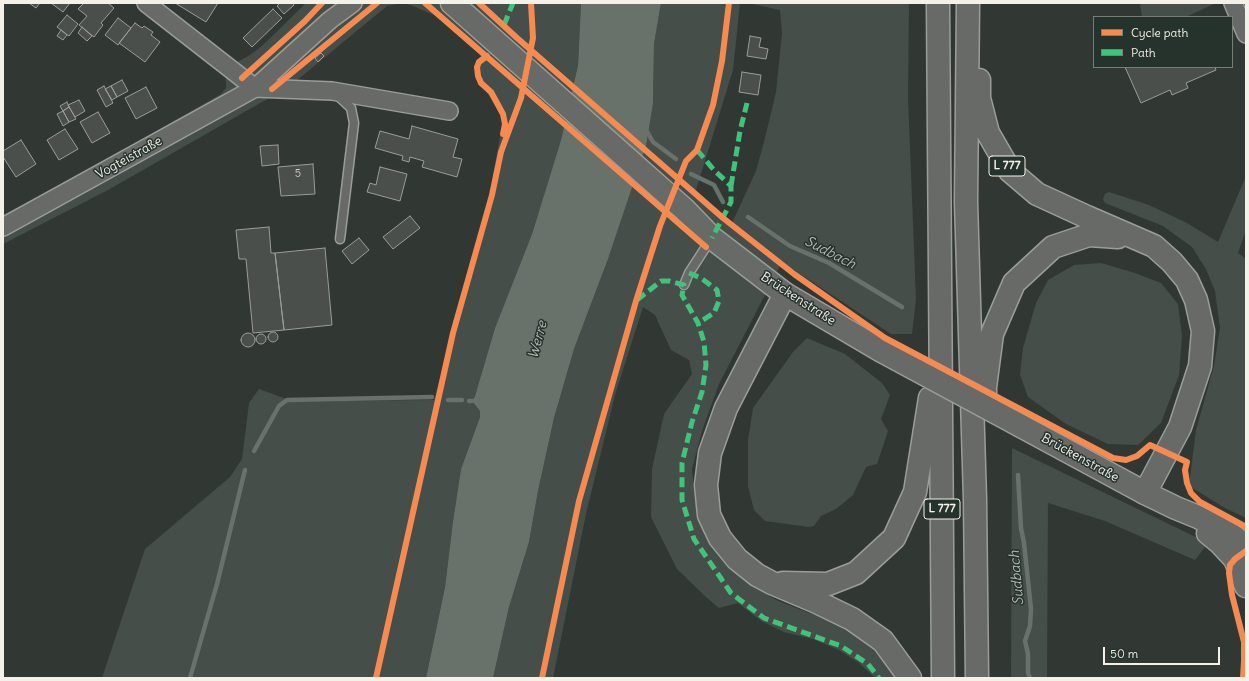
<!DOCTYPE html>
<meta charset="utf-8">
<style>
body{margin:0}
#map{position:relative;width:1249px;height:681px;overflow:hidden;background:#313834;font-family:Delius,sans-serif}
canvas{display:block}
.frame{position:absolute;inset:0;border:4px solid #f4f1e8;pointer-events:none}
.legend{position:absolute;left:1093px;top:16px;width:140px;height:52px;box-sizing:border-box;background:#26332d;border:1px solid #787f78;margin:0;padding:5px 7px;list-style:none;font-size:12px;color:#f4f1e8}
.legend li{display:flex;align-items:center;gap:8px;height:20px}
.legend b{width:20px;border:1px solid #787f78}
.scale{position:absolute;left:1103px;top:647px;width:117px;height:18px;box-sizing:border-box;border:2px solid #f4f1e8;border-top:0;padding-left:5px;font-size:12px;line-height:14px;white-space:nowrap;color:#f4f1e8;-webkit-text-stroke:3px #26332d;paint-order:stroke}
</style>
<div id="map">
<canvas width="1249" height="681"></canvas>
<div class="frame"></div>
<ul class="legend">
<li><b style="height:5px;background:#f68b52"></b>Cycle path</li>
<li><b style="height:5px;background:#40c37c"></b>Path</li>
</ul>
<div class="scale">50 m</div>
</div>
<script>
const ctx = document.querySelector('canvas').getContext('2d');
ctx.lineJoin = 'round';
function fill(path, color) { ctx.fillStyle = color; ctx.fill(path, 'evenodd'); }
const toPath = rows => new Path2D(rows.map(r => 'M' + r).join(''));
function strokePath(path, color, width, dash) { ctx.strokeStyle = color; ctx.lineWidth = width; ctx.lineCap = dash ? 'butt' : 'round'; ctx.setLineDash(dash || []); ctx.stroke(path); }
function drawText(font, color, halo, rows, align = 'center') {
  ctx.font = font + ' Delius,sans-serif'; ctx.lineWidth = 3; ctx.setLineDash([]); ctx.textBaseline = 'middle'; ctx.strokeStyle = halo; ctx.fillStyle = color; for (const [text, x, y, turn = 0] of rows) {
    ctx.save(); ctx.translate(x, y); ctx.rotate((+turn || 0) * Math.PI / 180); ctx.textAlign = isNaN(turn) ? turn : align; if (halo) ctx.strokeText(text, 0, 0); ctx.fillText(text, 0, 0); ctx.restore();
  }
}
fill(toPath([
 [306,3,581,3,578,65,561,140,532,234,495,328,475,396,472,401,480,411,480,417,461,469,453,521,445,587,426,678,102,678,145,549,230,477,242,459,249,403,259,389,292,401,434,400,489,197,502,125,501,117,497,107,476,78,476,64,481,56,436,16,413,6,403,3,387,6,290,86,108,190,3,244,3,215,97,165,221,94,226,88,226,81,225,75,239,61,250,55,262,46],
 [661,3,740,3,733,70,696,190,732,223,756,171,765,138,776,92,782,33,780,10,748,3,909,3,908,98,916,299,912,334,891,334,782,262,719,384,702,431,692,469,695,501,708,535,747,582,776,600,809,613,845,624,869,637,903,678,875,678,859,663,839,650,813,639,784,632,761,621,738,603,719,608,707,598,677,569,651,517,652,469,664,414,692,374,689,360,671,350,655,315,643,307,615,395,586,514,553,678,493,678,509,607,529,542,538,491,554,418,574,349,608,259,646,146,653,104,654,44],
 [1143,3,1216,3,1186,17,1142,17,1140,4],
 [1246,176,1246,230,1238,253,1246,259,1246,518,1225,508,1189,486,1196,430,1214,366,1220,328,1215,291,1206,269,1192,247,1163,226,1105,203,1103,199,1105,194,1109,192,1149,205,1187,223,1218,242],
 [1101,263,1135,273,1161,283,1178,304,1182,336,1179,375,1161,423,1138,445,1108,444,1066,424,1028,397,1020,375,1023,348,1036,303,1048,280,1074,265],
 [807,338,845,354,882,383,890,395,881,419,888,431,877,464,866,467,853,495,836,509,821,516,814,526,809,527,765,521,754,510,748,486,748,440,753,408,793,352],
 [1012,448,1208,543,1195,560,1105,521,1048,503,1047,678,1011,678]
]), '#454e49');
fill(toPath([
 [581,3,661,3,654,44,653,104,646,146,608,259,574,349,554,418,538,491,529,542,509,607,493,678,426,678,445,587,453,521,461,469,480,417,480,411,472,401,475,396,495,328,532,234,561,140,578,65]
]), '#69716b');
strokePath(toPath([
 [645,128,653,142,676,159],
 [691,174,714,185,723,202],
 [748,217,790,246,829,263,902,307],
 [448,400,462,400],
 [469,401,472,401],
 [254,451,279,406,287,400,432,397],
 [1018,475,1021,528,1024,543,1031,609,1030,626,1025,641,1028,654,1028,673,1030,678],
 [190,678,217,584,245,470]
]), '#69716b', 4.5);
const building = toPath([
 [29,3,40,3,36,8,29,3],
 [51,3,70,3,63,12,51,3],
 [81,3,108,3,114,8,101,23,103,25,94,37,79,25,87,16,78,9,83,4,81,3],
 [175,3,218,3,206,22,175,3],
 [280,3,293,3,294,5,284,14,277,6,280,3],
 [273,9,282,18,252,47,243,38,273,9],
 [67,15,78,24,69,36,57,27,67,15],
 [118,18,131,28,118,45,105,35,118,18],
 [135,23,142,28,144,26,153,32,151,35,160,42,145,62,119,43,135,23],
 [82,27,92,36,87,41,78,33,82,27],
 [61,30,67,35,63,40,57,36,61,30],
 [750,36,761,38,759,47,768,49,766,59,747,56,750,36],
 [321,53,324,56,318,62,315,58,321,53],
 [1125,67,1215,67,1216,70,1186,83,1188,88,1172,95,1170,90,1141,103,1125,67],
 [742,72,761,75,758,95,739,92,742,72],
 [122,80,128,91,117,97,111,86,122,80],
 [104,86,113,103,106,107,97,90,104,86],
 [111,86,117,97,112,100,105,89,111,86],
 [146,87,157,108,136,119,125,98,146,87],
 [79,100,85,111,75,117,68,105,79,100],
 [67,102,69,107,63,111,60,106,67,102],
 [69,107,76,119,69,122,63,111,69,107],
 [63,111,69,122,63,126,57,114,63,111],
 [98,112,110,133,92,143,80,122,98,112],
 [412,126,458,139,453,157,462,159,457,177,422,167,424,161,410,157,409,162,402,160,403,156,375,148,380,131,409,139,412,126],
 [65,129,78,149,59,160,47,140,65,129],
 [21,140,36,164,16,177,3,157,3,151,21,140],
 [278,145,279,164,262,166,260,146,278,145],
 [313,164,315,194,281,196,278,167,313,164],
 [380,167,407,174,400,201,367,192,370,183,376,185,380,167],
 [410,216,420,228,393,249,383,237,410,216],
 [269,227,271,253,275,253,284,330,253,333,246,259,239,259,236,230,269,227],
 [359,238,369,250,352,264,342,251,359,238],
 [325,248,332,325,284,330,275,253,325,248],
 '268 337a5 5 0 1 1 10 0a5 5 0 1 1-10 0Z',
 '241 340a7 7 0 1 1 14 0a7 7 0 1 1-14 0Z',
 '256 339a5 5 0 1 1 10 0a5 5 0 1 1-10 0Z'
]);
fill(building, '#4a4f4c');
strokePath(building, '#9a9d99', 1);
const service = toPath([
 [336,94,351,108,354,123,340,239],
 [684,285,689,273,711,239]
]);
const minor = toPath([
 [146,3,255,88],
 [1233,3,1246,34],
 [255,88,332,91,449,111],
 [3,227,255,88,330,20,353,3]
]);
const secondary = toPath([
 [452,3,684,209,712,238,785,294,880,350],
 [1021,426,1145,493,1176,508,1198,517,1229,533,1246,546],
 [1208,533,1220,543,1235,559,1246,586]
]);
const trunk = toPath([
 [938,3,943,678],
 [968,3,966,202,975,499,977,678],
 [979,80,979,98,988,133,1010,171,1037,194,1087,217,1154,246,1172,262,1187,280,1196,300,1203,331,1200,366,1180,427,1145,493],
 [785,294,726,408,710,453,706,485,709,515,720,538,737,559,757,575,772,583,817,602,852,619,883,641,910,678],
 [985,403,985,387,992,334,1014,283,1053,247,1089,235,1118,237],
 [783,583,828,584,856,573,894,538,915,492,930,398]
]);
strokePath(service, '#9a9d99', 11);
strokePath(minor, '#9a9d99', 20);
strokePath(secondary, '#9a9d99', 25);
strokePath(trunk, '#9a9d99', 25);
strokePath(service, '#676a66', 8);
strokePath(minor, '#676a66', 17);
strokePath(secondary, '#676a66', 22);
strokePath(trunk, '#676a66', 22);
const secondaryBridge = toPath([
 [880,350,1021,426]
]);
strokePath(secondaryBridge, '#9a9d99', 25, []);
strokePath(secondaryBridge, '#676a66', 22);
strokePath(toPath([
 [504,25,513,3],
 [697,150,714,170,731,186,731,202,712,238],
 [731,186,740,131,747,103],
 [689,273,701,278,717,290,719,301,714,313,698,323],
 [637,300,661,281,669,281,684,285,682,295,698,323,704,342,706,365,702,392,692,422,682,463,682,500,694,539,731,593,764,618,841,646,868,664,879,678]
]), '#40c37c', 5, [10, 5]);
strokePath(toPath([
 [425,3,706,247],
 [479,3,517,38,723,218,794,274,885,338,1113,458,1126,460,1137,456,1150,445,1187,462,1185,470,1187,483,1191,493,1200,502,1246,527],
 [487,56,479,62,477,67,478,76,481,83,491,92,503,114,505,124,503,134],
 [242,78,305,21,322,3],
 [272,89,377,3],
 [376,678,453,333,492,195,501,152,521,98,533,38,531,3],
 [542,678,579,501,636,301,660,226,686,161,697,150,713,105,722,61,729,3],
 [1243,678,1244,661,1244,642,1232,595,1229,573,1230,565,1235,559,1246,551]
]), '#f68b52', 6);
drawText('11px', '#cac8c1', null, [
 ["5",298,174]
]);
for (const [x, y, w] of [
 [1007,166,36],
 [942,509,36]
]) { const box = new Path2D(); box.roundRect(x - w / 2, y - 10, w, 20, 3); ctx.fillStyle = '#26332d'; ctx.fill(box); strokePath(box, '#f4f1e8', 1); }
drawText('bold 12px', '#f4f1e8', null, [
 ["L 777",1007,166],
 ["L 777",942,509]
]);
drawText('13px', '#f4f1e8', '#26332d', [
 ["Vogteistraße",129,158,-29],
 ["Brückenstraße",798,299,33],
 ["Brückenstraße",1080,458,29]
]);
drawText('italic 14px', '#b8bab2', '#26332d', [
 ["Sudbach",830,253,27],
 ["Werre",538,340,-75],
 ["Sudbach",1017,578,-95]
]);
</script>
